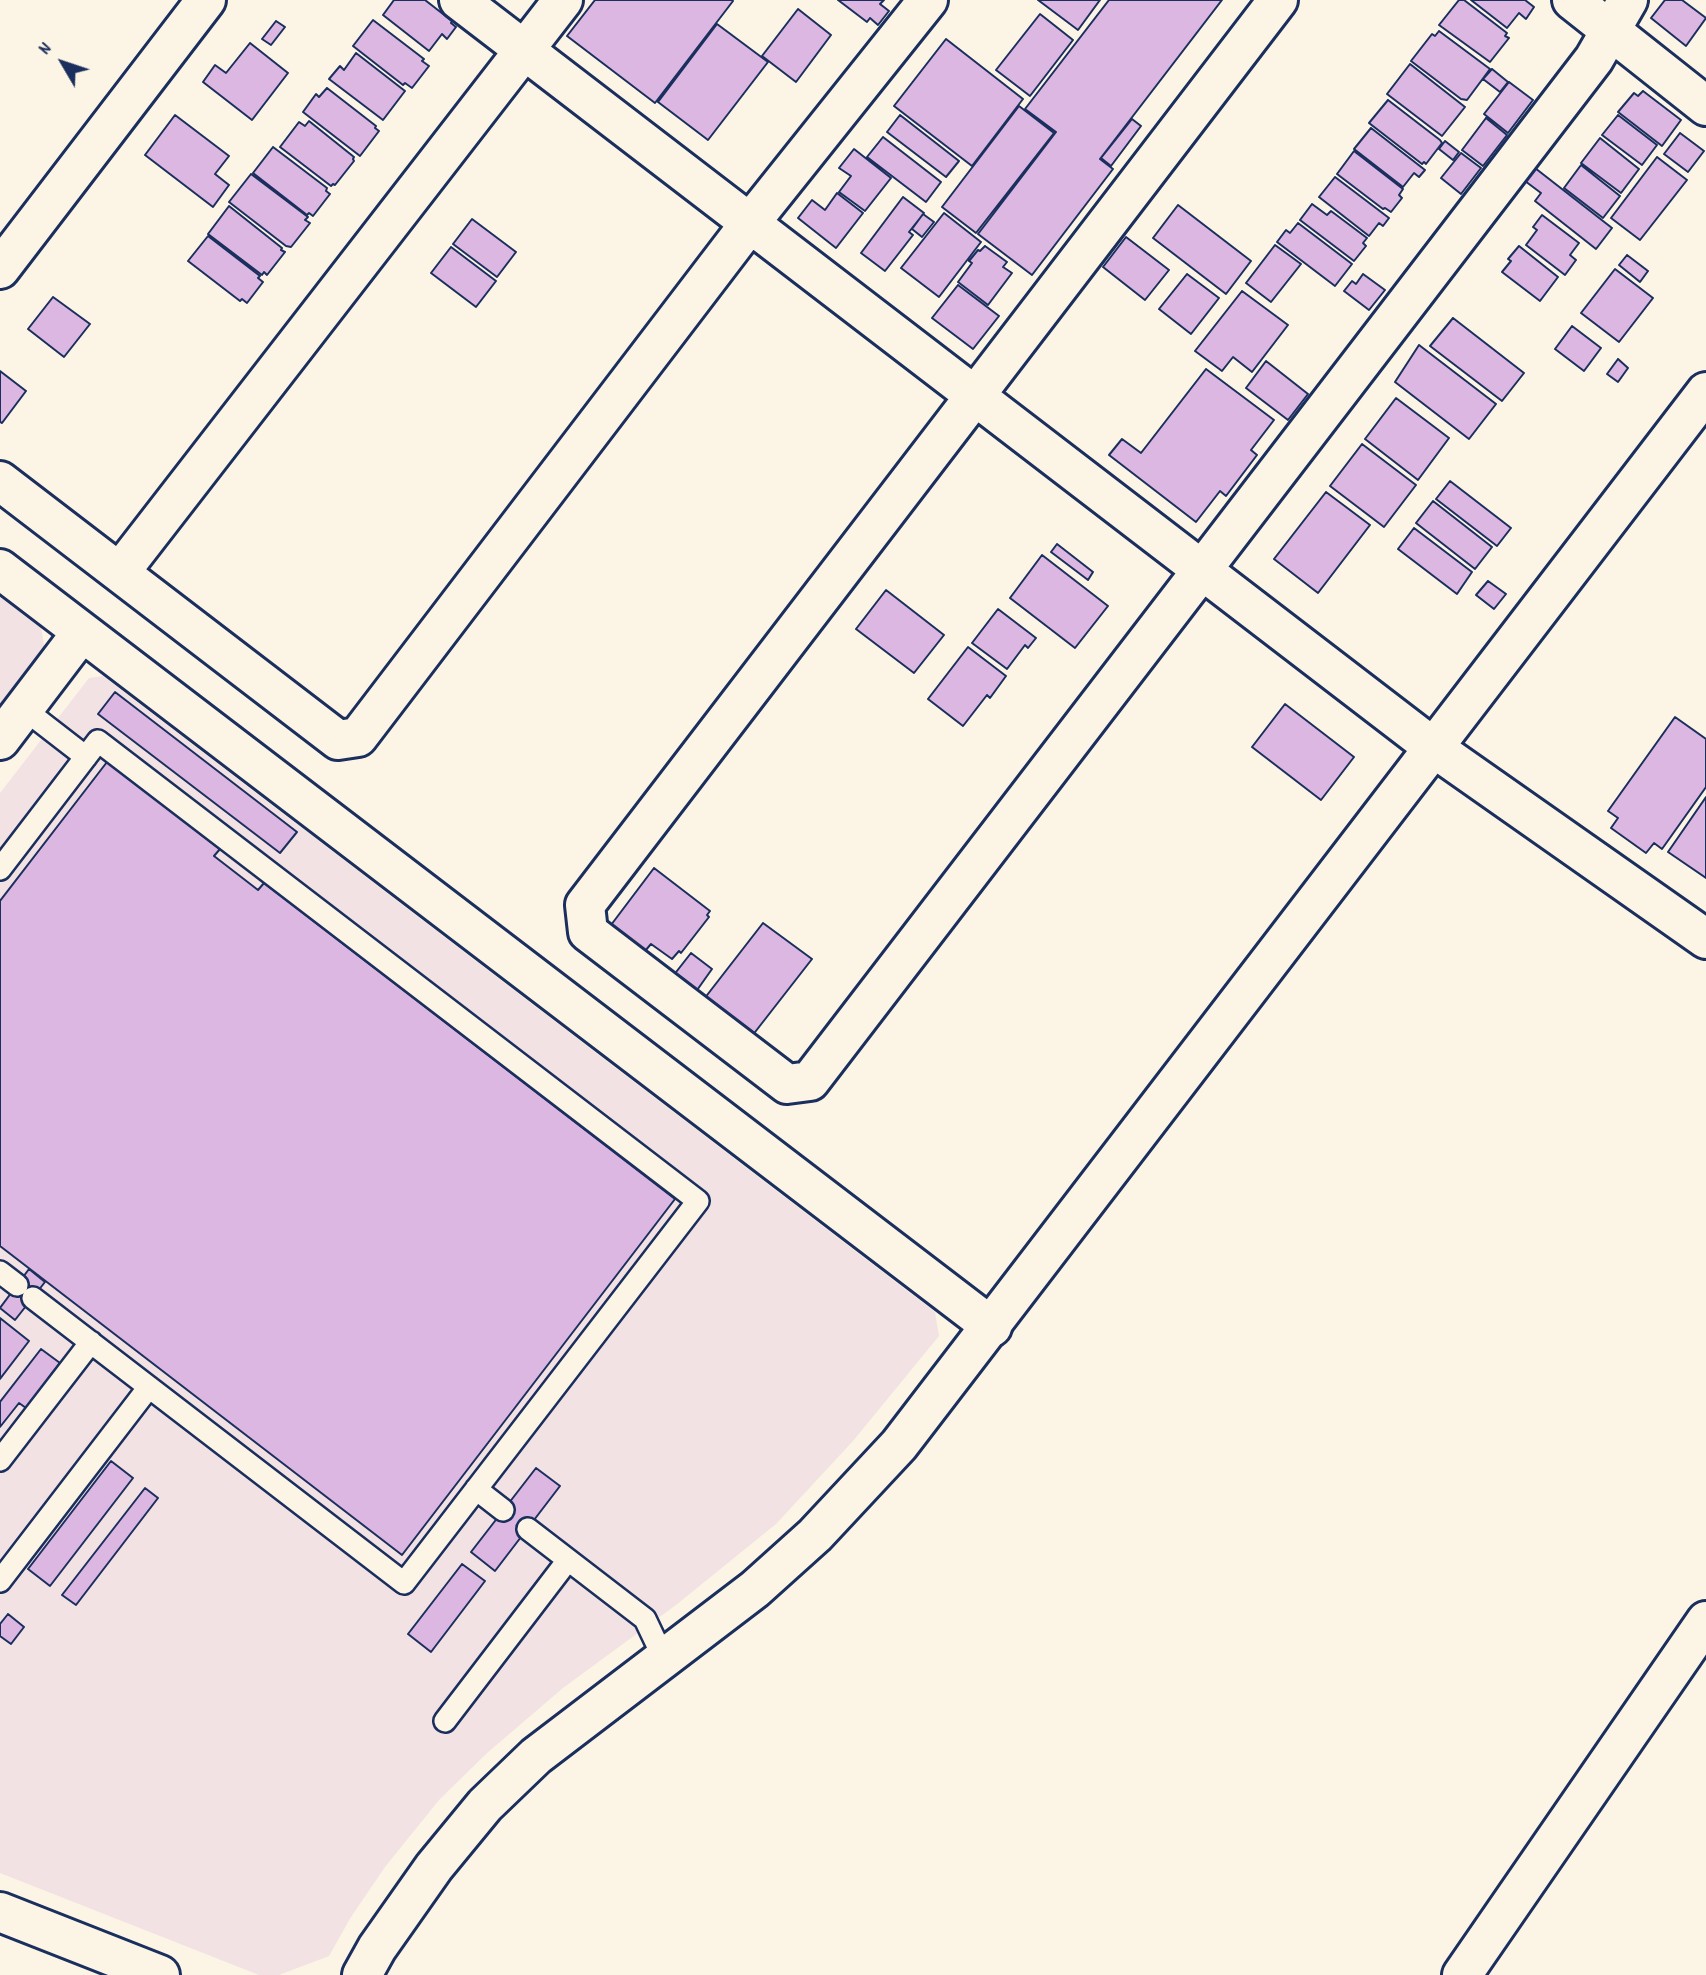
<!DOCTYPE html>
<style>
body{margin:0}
#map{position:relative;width:1706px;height:1975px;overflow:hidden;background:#fcf5e5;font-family:Dekko,sans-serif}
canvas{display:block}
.north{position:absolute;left:28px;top:28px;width:70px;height:70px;-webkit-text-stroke:5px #fcf5e5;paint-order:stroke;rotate:309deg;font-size:19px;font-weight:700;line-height:28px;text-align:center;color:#1b2f5e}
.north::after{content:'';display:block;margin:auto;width:24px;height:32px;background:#1b2f5e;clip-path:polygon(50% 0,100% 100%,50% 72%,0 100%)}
</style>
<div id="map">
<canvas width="1706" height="1975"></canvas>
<div class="north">N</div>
</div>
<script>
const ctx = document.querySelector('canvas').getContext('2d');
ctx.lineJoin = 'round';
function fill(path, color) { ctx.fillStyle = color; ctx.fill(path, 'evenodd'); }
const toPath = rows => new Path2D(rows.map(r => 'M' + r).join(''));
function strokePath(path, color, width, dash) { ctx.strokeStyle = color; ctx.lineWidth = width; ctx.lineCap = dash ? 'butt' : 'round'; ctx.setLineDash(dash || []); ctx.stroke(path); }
fill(toPath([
 [0,591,40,621,45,651,0,710],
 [103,676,935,1312,939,1336,853,1441,776,1524,676,1605,563,1688,486,1754,439,1800,385,1867,351,1917,329,1956,279,1975,259,1975,0,1873,0,793,89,678]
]), '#f2e2e4');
const building = toPath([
 [394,0,425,0,452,21,451,23,456,27,447,39,442,34,429,51,383,15,394,0],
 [595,0,732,0,733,1,655,103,567,36,595,0],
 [838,0,884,0,880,4,889,11,878,25,870,18,867,22,838,0],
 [1038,0,1100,0,1078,30,1038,0],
 [1109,0,1222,0,1100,159,1113,169,1032,275,978,234,1056,132,1025,109,1109,0],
 [1459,0,1464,0,1507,33,1505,36,1509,38,1490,62,1439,25,1459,0],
 [1471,0,1525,0,1534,7,1526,19,1519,13,1507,28,1471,0],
 [1665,0,1682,0,1706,18,1686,46,1651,18,1665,0],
 [798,9,831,35,796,82,762,56,798,9],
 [1040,14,1073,40,1030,96,996,70,1040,14],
 [373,20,424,59,422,61,429,66,412,88,405,83,403,85,353,46,373,20],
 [276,21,285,27,271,45,262,39,276,21],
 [717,24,768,62,708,140,658,102,717,24],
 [1439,31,1490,69,1467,100,1461,99,1411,61,1432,34,1435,36,1439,31],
 [946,39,1023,99,972,166,894,106,946,39],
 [250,43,288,73,252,120,203,82,215,65,226,73,250,43],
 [356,53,405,91,383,120,329,79,340,66,344,70,356,53],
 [1410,64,1465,107,1442,136,1387,94,1410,64],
 [1492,69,1508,82,1500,92,1483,79,1492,69],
 [1509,82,1533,100,1508,133,1484,114,1509,82],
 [327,88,376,126,375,128,379,131,360,156,303,112,316,94,319,97,327,88],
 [1643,91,1681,120,1662,146,1618,112,1634,93,1638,96,1643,91],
 [1388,100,1440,140,1442,143,1426,164,1424,162,1422,164,1369,123,1388,100],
 [1019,106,1054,133,976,233,942,207,1019,106],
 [175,115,229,156,215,174,229,185,213,207,145,155,175,115],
 [900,115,959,161,946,177,887,132,900,115],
 [1618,115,1657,145,1642,165,1602,135,1618,115],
 [1486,118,1507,135,1483,166,1462,150,1486,118],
 [1132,119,1141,126,1111,166,1101,158,1132,119],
 [309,121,354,157,353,159,354,161,335,185,333,184,331,186,280,147,299,122,305,126,309,121],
 [1371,128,1425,170,1419,177,1414,173,1403,187,1354,149,1371,128],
 [1680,133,1704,151,1688,172,1664,154,1680,133],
 [883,137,941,182,926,202,867,157,883,137],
 [1600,138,1639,169,1621,193,1581,163,1600,138],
 [1445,141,1459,152,1453,160,1439,149,1445,141],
 [273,147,327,188,326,191,330,194,313,216,309,213,307,215,253,173,273,147],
 [854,149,891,178,865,211,839,192,851,176,839,168,854,149],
 [1354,151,1403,189,1399,195,1402,198,1391,212,1385,208,1383,209,1337,174,1354,151],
 [1461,153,1481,168,1461,194,1441,178,1461,153],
 [1657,157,1687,180,1640,240,1611,218,1657,157],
 [1581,165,1620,196,1603,218,1564,188,1581,165],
 [1535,168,1612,228,1596,249,1535,201,1541,193,1525,181,1535,168],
 [251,174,308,217,305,220,310,223,291,247,286,246,229,202,251,174],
 [1335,177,1389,218,1383,226,1379,223,1369,236,1319,197,1335,177],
 [837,193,863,213,836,248,798,218,812,200,825,210,837,193],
 [903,197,924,213,909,232,913,235,885,271,861,253,903,197],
 [1312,204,1327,215,1331,211,1367,238,1363,243,1366,246,1354,261,1300,220,1312,204],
 [1178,205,1251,261,1226,294,1153,238,1178,205],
 [229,206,282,248,281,250,285,252,267,275,264,272,262,275,208,234,229,206],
 [944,213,981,242,939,297,901,268,944,213],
 [923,214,934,222,922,237,912,229,923,214],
 [1542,215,1579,243,1570,255,1576,260,1565,275,1526,245,1537,230,1533,227,1542,215],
 [472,219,516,252,497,277,453,244,472,219],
 [1298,223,1352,264,1335,286,1277,242,1286,230,1290,233,1298,223],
 [208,236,260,276,258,278,263,282,247,303,242,299,240,301,188,261,208,236],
 [1126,237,1169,270,1145,300,1103,267,1126,237],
 [1275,245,1301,264,1271,302,1246,283,1275,245],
 [985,246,1007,262,1003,267,1012,273,988,305,958,282,972,263,969,261,978,250,980,251,985,246],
 [1519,246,1558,277,1540,301,1502,272,1511,261,1508,259,1519,246],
 [451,247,496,281,476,307,431,273,451,247],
 [1627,255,1648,271,1640,282,1619,265,1627,255],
 [1615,269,1653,298,1619,342,1581,313,1615,269],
 [1187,274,1219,298,1191,334,1159,309,1187,274],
 [1363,274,1385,290,1369,310,1344,291,1352,281,1356,284,1363,274],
 [958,285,999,316,973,349,932,318,958,285],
 [1242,291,1288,325,1252,372,1233,357,1222,371,1195,351,1242,291],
 [53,297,90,324,64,357,28,329,53,297],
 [1453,318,1524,373,1502,401,1430,346,1453,318],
 [1572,326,1601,348,1584,371,1555,349,1572,326],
 [1419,345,1496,404,1469,439,1395,382,1419,345],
 [1618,359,1628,368,1618,382,1607,374,1618,359],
 [1266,361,1308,394,1288,420,1246,388,1266,361],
 [1206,369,1274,420,1251,450,1257,455,1226,496,1220,491,1196,522,1109,455,1122,439,1141,453,1206,369],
 [0,371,26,391,2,423,0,422,0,371],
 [1396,398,1449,438,1418,480,1365,439,1396,398],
 [1362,444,1416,485,1384,527,1330,486,1362,444],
 [1450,481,1511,528,1497,546,1436,499,1450,481],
 [1326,492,1370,525,1318,593,1274,559,1326,492],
 [1433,501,1492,547,1475,569,1416,523,1433,501],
 [1414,528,1472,572,1457,594,1398,549,1414,528],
 [1057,544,1093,572,1088,580,1051,552,1057,544],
 [1042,555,1108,606,1075,648,1010,598,1042,555],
 [1488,581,1506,594,1494,609,1476,595,1488,581],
 [886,590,944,635,914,673,856,629,886,590],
 [998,609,1036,638,1028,648,1025,645,1007,669,972,643,998,609],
 [968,647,1006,676,990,698,987,695,963,726,928,699,968,647],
 [115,692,297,832,280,853,98,714,115,692],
 [1285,704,1354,757,1321,800,1252,747,1285,704],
 [1675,717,1706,739,1706,787,1662,849,1654,843,1646,853,1611,828,1618,818,1608,811,1675,717],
 [107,762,220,849,214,856,258,890,264,883,675,1199,402,1555,0,1246,0,901,107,762],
 [1706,797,1706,878,1668,852,1706,797],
 [654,868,710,911,707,915,709,917,681,953,679,951,672,959,651,944,645,951,611,925,654,868],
 [763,923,812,959,752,1036,704,999,763,923],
 [691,953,712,969,695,993,673,976,691,953],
 [29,1269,45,1282,15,1320,0,1308,29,1269],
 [0,1318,29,1341,0,1379,0,1318],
 [41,1349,60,1363,26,1408,19,1403,0,1427,0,1402,41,1349],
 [111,1461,133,1478,50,1586,28,1569,111,1461],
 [536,1468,560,1486,495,1571,471,1552,536,1468],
 [145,1488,158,1498,76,1605,62,1595,145,1488],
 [462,1564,485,1581,431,1652,408,1634,462,1564],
 [8,1614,24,1627,11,1644,0,1636,0,1624,8,1614]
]);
fill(building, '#dbb7e1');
strokePath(building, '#1b2f5e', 2);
const service = toPath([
 [24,709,86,757],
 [0,869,98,741,698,1201,404,1583,33,1298],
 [0,1272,17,1285],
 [0,1460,91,1342],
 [476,1489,503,1510],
 [528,1529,645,1619,664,1659],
 [0,1581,149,1387],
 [445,1721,568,1560]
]);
const minor = toPath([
 [459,0,1434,748,1706,939],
 [1278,0,585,905,588,932,787,1084,810,1081,1594,59,1628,0],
 [0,269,206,0],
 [0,481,338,740,358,737,750,223,928,0],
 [0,569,992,1327],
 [120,572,563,0],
 [0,740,82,632],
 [1462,1975,1706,1621]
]);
const tertiary = toPath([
 [0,1912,160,1975],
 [362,1975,377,1948,434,1867,485,1805,536,1756,755,1589,815,1535,899,1445,1706,392]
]);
const secondary = toPath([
 [1572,0,1706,106]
]);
strokePath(service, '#1b2f5e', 26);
strokePath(minor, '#1b2f5e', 44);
strokePath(tertiary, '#1b2f5e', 44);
strokePath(secondary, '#1b2f5e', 44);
strokePath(service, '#fcf5e5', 21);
strokePath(minor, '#fcf5e5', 38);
strokePath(tertiary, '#fcf5e5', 38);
strokePath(secondary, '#fcf5e5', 38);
</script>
